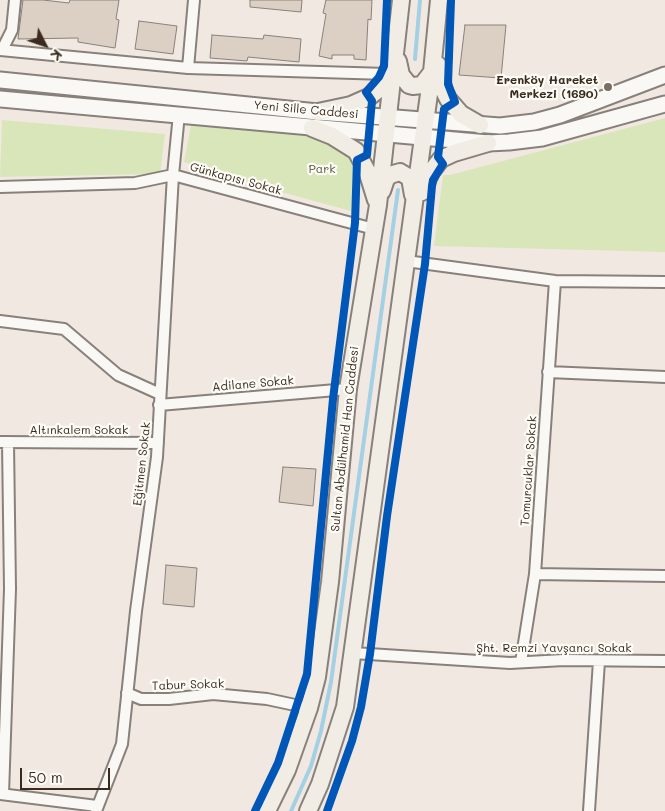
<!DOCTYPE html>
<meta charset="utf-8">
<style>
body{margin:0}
#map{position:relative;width:665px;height:811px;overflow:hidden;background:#f1e9e1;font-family:Mali,sans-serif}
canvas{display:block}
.north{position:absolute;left:20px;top:20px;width:50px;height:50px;-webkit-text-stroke:4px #fdfcf7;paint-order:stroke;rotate:131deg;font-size:14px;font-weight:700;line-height:20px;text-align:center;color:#3b2a1e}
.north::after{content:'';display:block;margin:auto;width:18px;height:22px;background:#3b2a1e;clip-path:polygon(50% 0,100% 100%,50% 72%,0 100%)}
.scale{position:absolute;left:20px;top:768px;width:90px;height:22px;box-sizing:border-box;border:2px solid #3b2a1e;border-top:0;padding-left:6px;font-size:15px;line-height:18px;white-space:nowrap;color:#3b2a1e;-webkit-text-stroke:4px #fdfcf7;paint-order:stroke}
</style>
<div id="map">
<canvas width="665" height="811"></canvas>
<div class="north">K</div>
<div class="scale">50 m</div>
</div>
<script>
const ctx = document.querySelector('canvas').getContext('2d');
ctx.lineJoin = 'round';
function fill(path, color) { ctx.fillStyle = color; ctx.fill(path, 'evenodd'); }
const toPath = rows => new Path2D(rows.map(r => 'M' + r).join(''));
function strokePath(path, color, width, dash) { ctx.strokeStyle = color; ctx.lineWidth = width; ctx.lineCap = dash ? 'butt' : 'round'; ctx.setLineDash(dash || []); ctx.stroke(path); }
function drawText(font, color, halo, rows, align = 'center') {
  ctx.font = font + ' Mali,sans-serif'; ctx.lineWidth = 4.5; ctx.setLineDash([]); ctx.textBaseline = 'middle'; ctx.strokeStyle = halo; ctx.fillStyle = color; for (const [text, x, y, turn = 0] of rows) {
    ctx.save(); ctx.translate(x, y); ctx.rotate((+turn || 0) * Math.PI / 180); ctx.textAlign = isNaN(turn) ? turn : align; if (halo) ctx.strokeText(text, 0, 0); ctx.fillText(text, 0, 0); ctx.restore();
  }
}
fill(toPath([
 [665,118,665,252,434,246,443,175,450,175],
 [2,120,165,134,160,174,0,177],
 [191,125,350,137,357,147,351,211,259,186,184,162]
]), '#d9e6ba');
strokePath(toPath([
 [415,59,420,0],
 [291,811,311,766,321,731,331,682,398,190]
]), '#a4d0e3', 4);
const building = toPath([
 [23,0,43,0,69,3,70,0,119,0,116,19,119,20,115,48,78,42,78,38,18,39,23,0],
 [250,0,302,0,301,12,250,7,250,0],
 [326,0,372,0,371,20,368,19,366,60,354,59,354,55,332,55,332,59,319,56,326,14,323,13,326,0],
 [139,21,177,26,173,54,135,49,139,21],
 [465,25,506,25,501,78,459,75,465,25],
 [212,35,263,39,264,35,301,39,299,62,248,57,247,61,210,58,212,35],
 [283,467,316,469,313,506,279,502,283,467],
 [166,565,197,568,194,607,163,604,166,565]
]);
fill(building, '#dcd0c5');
strokePath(building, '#88817b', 1);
const street = toPath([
 [0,50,188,68,387,74],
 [2,50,12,30,15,0],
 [188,68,194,0],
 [0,187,135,183,173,175,374,229],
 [406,261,555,281,665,282],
 [0,321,64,329,118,375,160,394],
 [548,372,665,377],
 [159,405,348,389],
 [0,442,158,443],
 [535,574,665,576],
 [353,653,510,663,564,660,665,661],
 [521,662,535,574,555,281],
 [127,693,141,699,169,699,213,694,267,699,309,708],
 [0,794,97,806],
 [3,794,10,589,8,442],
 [96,811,122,744,136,611,157,457,173,175,179,114],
 [589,811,599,661]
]);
const secondary = toPath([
 [0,80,318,112,500,126,534,122,560,115,665,75],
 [0,99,488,143,509,142,542,138,665,104]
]);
const primary = toPath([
 [398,61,401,75,409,85,413,86,422,85,432,72],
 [438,65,444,91,448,99,461,114,480,125],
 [318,112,351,105,369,97,378,90,383,82,391,65],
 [312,128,332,136,356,151,367,171,376,200],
 [382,191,386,179,390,175,400,172,410,178,413,195],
 [422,192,431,172,441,159,454,153,488,143],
 [267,811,287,770,309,708,317,677,330,582,348,389,378,205,401,0],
 [308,811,320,784,345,707,432,72,439,0]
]);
strokePath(street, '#88817b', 14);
strokePath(secondary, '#88817b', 19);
strokePath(primary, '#88817b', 20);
strokePath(street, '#faf8f5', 10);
strokePath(secondary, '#faf8f5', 15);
strokePath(primary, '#f1ece4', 16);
strokePath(toPath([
 [255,811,278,763,307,674,333,399,355,223,357,160,367,155,372,101,366,92,379,77,384,66,387,0],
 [327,811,352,741,361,707,370,654,387,516,425,264,432,186,433,180,443,164,438,157,444,109,455,102,448,84,451,0]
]), '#0057b8', 8);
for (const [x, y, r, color] of [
 [608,87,5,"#7b6d62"]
]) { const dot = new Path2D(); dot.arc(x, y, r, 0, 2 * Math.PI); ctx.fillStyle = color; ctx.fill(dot); strokePath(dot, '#fdfcf7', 2); }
drawText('bold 12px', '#3b2a1e', '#fdfcf7', [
 ["Erenköy Hareket",598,80],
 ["Merkezi (1690)",598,94]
], 'right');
drawText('12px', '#3b2a1e', '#fdfcf7', [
 ["Yeni Sille Caddesi",306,110,5],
 ["Günkapısı Sokak",236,179,15],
 ["Adilane Sokak",253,384,-5],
 ["Altınkalem Sokak",79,430],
 ["Sultan Abdülhamid Han Caddesi",345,439,-84],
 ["Eğitmen Sokak",142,464,-84],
 ["Tomurcuklar Sokak",529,471,-86],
 ["Şht. Remzi Yavşancı Sokak",554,648],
 ["Tabur Sokak",188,685,-2]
]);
drawText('12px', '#5e583d', '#fdfcf7', [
 ["Park",322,169]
]);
</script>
